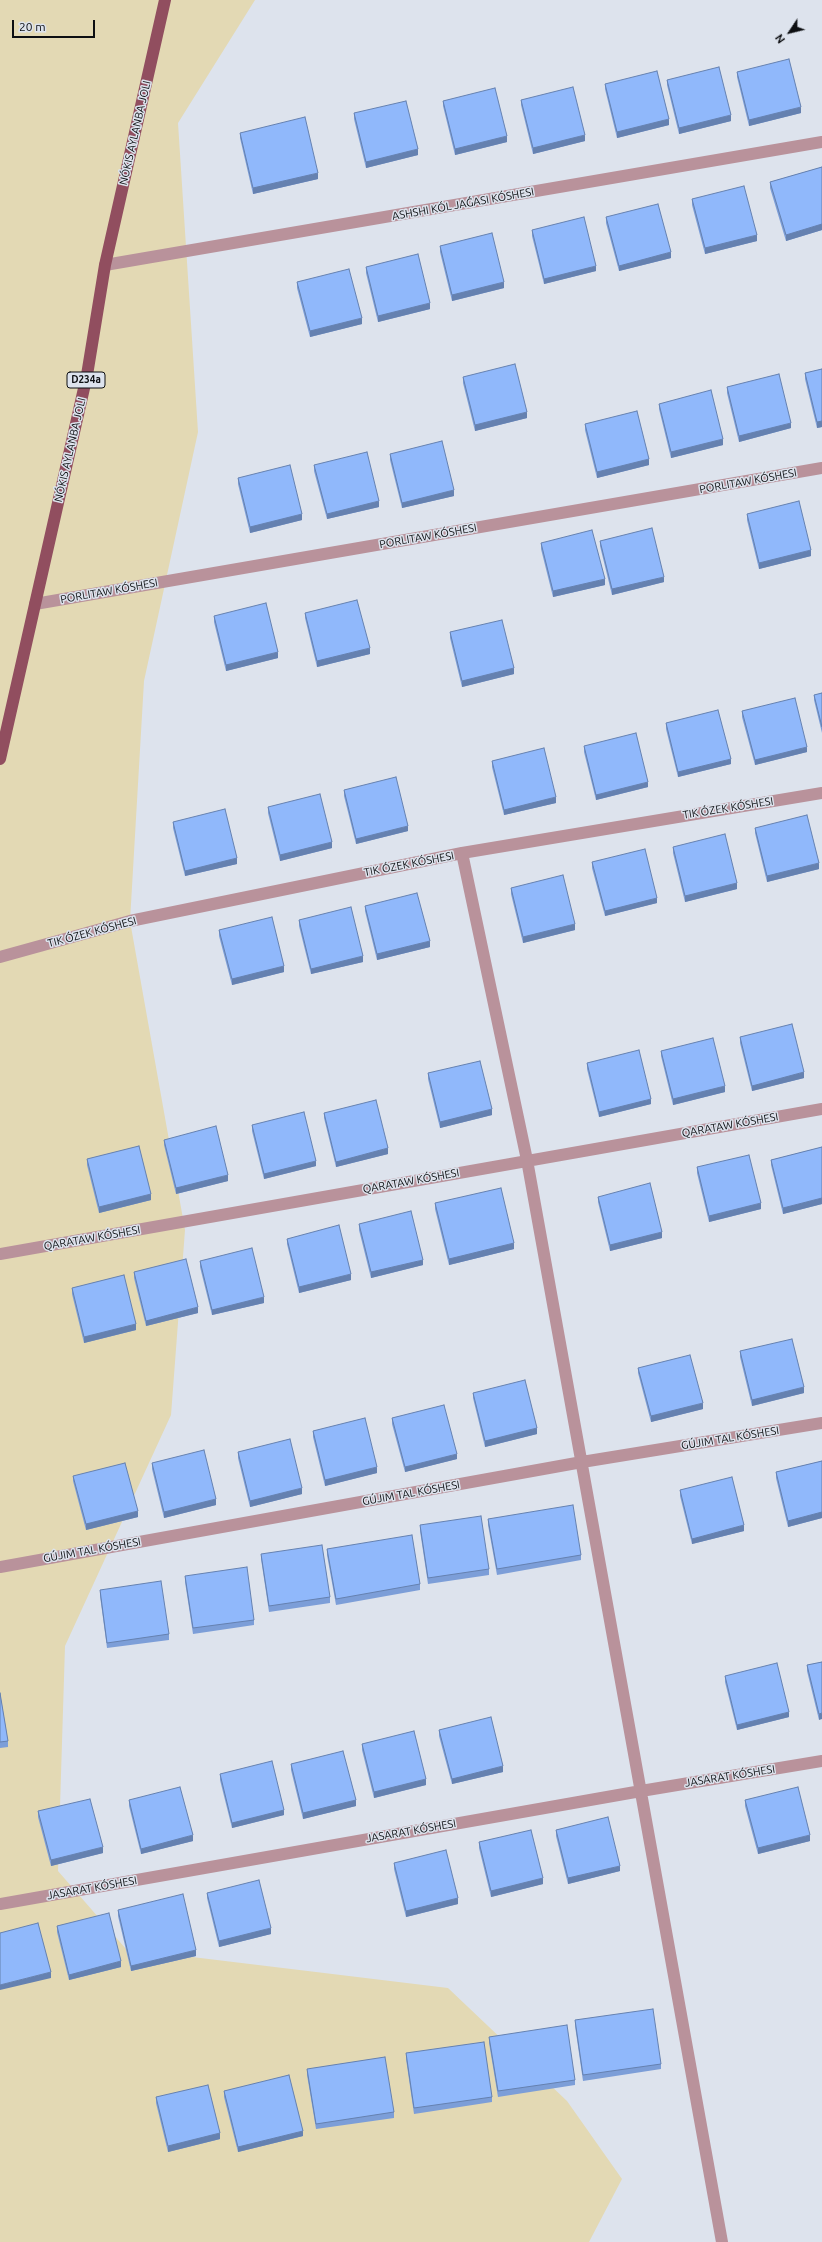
<!DOCTYPE html>
<meta charset="utf-8">
<style>
body{margin:0}
#map{position:relative;width:822px;height:2242px;overflow:hidden;background:#dde3ed;font-family:Ubuntu,sans-serif}
canvas{display:block}
.north{position:absolute;left:770px;top:12px;width:40px;height:40px;-webkit-text-stroke:3px #dde3ed;paint-order:stroke;rotate:235deg;font-size:11px;font-weight:700;line-height:16px;text-align:center;color:#0d0f12}
.north::after{content:'';display:block;margin:auto;width:14px;height:18px;background:#0d0f12;clip-path:polygon(50% 0,100% 100%,50% 72%,0 100%)}
.scale{position:absolute;left:12px;top:20px;width:83px;height:18px;box-sizing:border-box;border:2px solid #0d0f12;border-top:0;padding-left:5px;font-size:12px;line-height:14px;white-space:nowrap;color:#0d0f12;-webkit-text-stroke:3px #dde3ed;paint-order:stroke}
</style>
<div id="map">
<canvas width="822" height="2242"></canvas>
<div class="north">N</div>
<div class="scale">20 m</div>
</div>
<script>
const ctx = document.querySelector('canvas').getContext('2d');
ctx.lineJoin = 'round';
function fill(path, color) { ctx.fillStyle = color; ctx.fill(path, 'evenodd'); }
const toPath = rows => new Path2D(rows.map(r => 'M' + r).join(''));
function strokePath(path, color, width, dash) { ctx.strokeStyle = color; ctx.lineWidth = width; ctx.lineCap = dash ? 'butt' : 'round'; ctx.setLineDash(dash || []); ctx.stroke(path); }
function drawText(font, color, halo, rows, align = 'center') {
  ctx.font = font + ' Ubuntu,sans-serif'; ctx.lineWidth = 3; ctx.setLineDash([]); ctx.textBaseline = 'middle'; ctx.strokeStyle = halo; ctx.fillStyle = color; for (const [text, x, y, turn = 0] of rows) {
    ctx.save(); ctx.translate(x, y); ctx.rotate((+turn || 0) * Math.PI / 180); ctx.textAlign = isNaN(turn) ? turn : align; if (halo) ctx.strokeText(text, 0, 0); ctx.fillText(text, 0, 0); ctx.restore();
  }
}
fill(toPath([
 [0,0,255,0,178,123,198,432,144,681,130,921,185,1230,171,1415,65,1646,58,1871,126,1949,448,1988,567,2101,622,2179,589,2242,0,2242]
]), '#e3d9b4');
strokePath(toPath([
 [105,265,822,142],
 [35,604,822,468],
 [462,853,527,1160,722,2242],
 [0,957,130,921,462,853,822,793],
 [0,1254,822,1109],
 [0,1567,582,1462,822,1423],
 [0,1904,641,1791,822,1761]
]), '#b9929b', 12);
strokePath(toPath([
 [0,759,87,375,105,265,165,0]
]), '#914e5f', 12);
fill(toPath([
 [737,72,801,113,749,126,737,77],
 [667,80,731,121,679,134,667,85],
 [605,84,669,125,617,138,605,89],
 [521,100,585,141,533,154,521,105],
 [443,101,507,142,455,155,443,106],
 [354,113,418,155,366,168,354,119],
 [240,133,318,179,253,194,240,138],
 [822,167,822,230,786,241,770,188,770,182],
 [692,199,757,241,705,254,692,205],
 [606,217,671,258,619,271,606,223],
 [532,230,596,271,544,284,532,236],
 [440,246,504,288,452,301,440,252],
 [366,267,430,309,378,322,366,273],
 [297,282,362,324,310,337,297,288],
 [822,369,822,427,817,428,805,379,805,373],
 [463,377,527,418,475,431,463,383],
 [727,387,791,428,739,442,727,393],
 [659,404,723,445,671,458,659,409],
 [585,424,649,465,597,478,585,430],
 [390,454,454,496,402,508,390,460],
 [314,465,379,507,327,519,314,471],
 [238,478,302,520,250,533,238,484],
 [747,514,811,556,759,569,747,520],
 [600,541,664,582,612,595,600,546],
 [541,543,605,585,553,597,541,549],
 [305,613,370,654,317,667,305,618],
 [214,616,278,658,226,671,214,622],
 [450,632,514,674,462,687,450,638],
 [822,693,822,733,814,700,814,695],
 [742,711,807,752,755,765,742,717],
 [666,723,731,764,678,777,666,729],
 [584,746,648,787,596,800,584,752],
 [492,761,556,803,504,815,492,767],
 [344,790,408,831,356,844,344,796],
 [268,807,332,848,280,861,268,813],
 [173,822,237,864,185,876,173,828],
 [755,828,819,869,767,882,755,833],
 [673,847,737,889,685,902,673,853],
 [592,862,657,903,605,916,592,868],
 [511,888,575,930,523,943,511,894],
 [365,906,430,947,377,960,365,911],
 [299,920,363,962,311,974,299,926],
 [219,930,284,972,232,985,219,936],
 [740,1037,804,1078,752,1091,740,1043],
 [661,1051,725,1092,673,1105,661,1056],
 [587,1063,651,1104,599,1117,587,1069],
 [428,1073,492,1115,440,1128,428,1079],
 [324,1113,388,1154,336,1167,324,1118],
 [252,1125,316,1166,264,1179,252,1131],
 [164,1140,228,1181,176,1194,164,1145],
 [822,1147,822,1204,783,1214,771,1165,771,1160],
 [87,1159,151,1200,99,1213,87,1165],
 [697,1167,761,1209,709,1222,697,1173],
 [598,1197,662,1238,610,1251,598,1202],
 [435,1203,514,1249,449,1265,435,1209],
 [359,1224,423,1265,371,1278,359,1230],
 [287,1239,351,1280,299,1293,287,1244],
 [200,1261,264,1303,212,1315,200,1267],
 [134,1272,198,1313,146,1326,134,1278],
 [72,1288,136,1330,84,1343,72,1294],
 [740,1351,804,1393,752,1406,740,1357],
 [638,1368,703,1409,651,1422,638,1373],
 [473,1393,537,1434,485,1447,473,1398],
 [392,1418,457,1459,405,1472,392,1424],
 [313,1431,377,1473,325,1486,313,1437],
 [238,1452,302,1494,250,1507,238,1458],
 [822,1461,822,1518,788,1527,776,1478,776,1472],
 [152,1463,216,1505,164,1518,152,1469],
 [73,1476,138,1517,86,1530,73,1481],
 [680,1490,744,1531,692,1544,680,1496],
 [488,1519,581,1555,581,1560,497,1575,488,1525],
 [420,1525,489,1569,489,1575,428,1584,420,1531],
 [327,1549,420,1584,420,1590,336,1605,327,1555],
 [261,1554,330,1597,330,1603,269,1612,261,1559],
 [185,1576,254,1620,254,1625,193,1634,185,1582],
 [100,1590,169,1634,169,1640,107,1648,100,1596],
 [822,1662,819,1720,807,1671,807,1665],
 [725,1676,789,1717,737,1730,725,1682],
 [0,1693,8,1741,8,1747,0,1748],
 [439,1730,503,1772,452,1784,439,1736],
 [362,1744,426,1785,374,1798,362,1750],
 [291,1764,356,1806,303,1819,291,1770],
 [220,1774,284,1815,232,1828,220,1780],
 [129,1800,193,1841,141,1854,129,1806],
 [745,1800,810,1841,758,1854,745,1806],
 [38,1811,103,1853,51,1866,38,1817],
 [556,1830,620,1871,568,1884,556,1836],
 [479,1842,543,1884,491,1897,479,1848],
 [394,1863,458,1904,406,1917,394,1869],
 [207,1893,271,1934,219,1947,207,1898],
 [118,1910,196,1956,131,1971,118,1916],
 [57,1926,121,1967,69,1980,57,1932],
 [575,2020,661,2064,661,2069,583,2081,575,2026],
 [489,2037,575,2080,575,2085,498,2097,489,2043],
 [406,2053,492,2097,492,2102,414,2114,406,2059],
 [307,2069,394,2112,394,2118,316,2129,307,2075],
 [224,2091,303,2136,238,2152,224,2097],
 [156,2097,220,2139,168,2152,156,2103]
]), '#7c9ed8');
fill(toPath([
 [801,107,801,113,749,126,749,120],
 [731,115,731,121,679,134,679,128],
 [669,119,669,125,617,138,617,132],
 [585,135,585,141,533,154,533,148],
 [507,136,507,142,455,155,455,149],
 [418,149,418,155,366,168,366,162],
 [318,173,318,179,253,194,253,188],
 [822,224,822,230,786,241,786,235],
 [757,235,757,241,705,254,705,248],
 [671,252,671,258,619,271,619,266],
 [596,266,596,271,544,284,544,279],
 [504,282,504,288,452,301,452,295],
 [430,303,430,309,378,322,378,316],
 [362,318,362,324,310,337,310,331],
 [527,412,527,418,475,431,475,425],
 [822,421,822,427,817,428,817,422],
 [791,423,791,428,739,442,739,436],
 [723,439,723,445,671,458,671,452],
 [649,459,649,465,597,478,597,472],
 [454,490,454,496,402,508,402,503],
 [379,501,379,507,327,519,327,514],
 [302,514,302,520,250,533,250,527],
 [811,550,811,556,759,569,759,563],
 [664,577,664,582,612,595,612,589],
 [605,579,605,585,553,597,553,591],
 [370,648,370,654,317,667,317,661],
 [278,652,278,658,226,671,226,665],
 [514,668,514,674,462,687,462,681],
 [807,747,807,752,755,765,755,760],
 [731,759,731,764,678,777,678,772],
 [648,782,648,787,596,800,596,795],
 [556,797,556,803,504,815,504,810],
 [408,826,408,831,356,844,356,839],
 [332,842,332,848,280,861,280,855],
 [237,858,237,864,185,876,185,871],
 [819,863,819,869,767,882,767,876],
 [737,883,737,889,685,902,685,896],
 [657,898,657,903,605,916,605,911],
 [575,924,575,930,523,943,523,937],
 [430,941,430,947,377,960,377,954],
 [363,956,363,962,311,974,311,969],
 [284,966,284,972,232,985,232,979],
 [804,1072,804,1078,752,1091,752,1086],
 [725,1086,725,1092,673,1105,673,1099],
 [651,1099,651,1104,599,1117,599,1112],
 [492,1109,492,1115,440,1128,440,1122],
 [388,1148,388,1154,336,1167,336,1162],
 [316,1161,316,1166,264,1179,264,1174],
 [228,1175,228,1181,176,1194,176,1188],
 [151,1194,151,1200,99,1213,99,1207],
 [822,1198,822,1204,783,1214,783,1208],
 [761,1203,761,1209,709,1222,709,1216],
 [662,1232,662,1238,610,1251,610,1245],
 [514,1243,514,1249,449,1265,449,1259],
 [423,1260,423,1265,371,1278,371,1272],
 [351,1274,351,1280,299,1293,299,1287],
 [264,1297,264,1303,212,1315,212,1310],
 [198,1307,198,1313,146,1326,146,1321],
 [136,1324,136,1330,84,1343,84,1337],
 [804,1387,804,1393,752,1406,752,1400],
 [703,1403,703,1409,651,1422,651,1416],
 [537,1428,537,1434,485,1447,485,1441],
 [457,1454,457,1459,405,1472,405,1467],
 [377,1467,377,1473,325,1486,325,1480],
 [302,1488,302,1494,250,1507,250,1501],
 [216,1499,216,1505,164,1518,164,1512],
 [138,1511,138,1517,86,1530,86,1524],
 [822,1512,822,1518,788,1527,788,1521],
 [744,1525,744,1531,692,1544,692,1539],
 [789,1712,789,1717,737,1730,737,1725],
 [822,1713,822,1719,819,1720,819,1714],
 [503,1766,503,1772,452,1784,452,1779],
 [426,1779,426,1785,374,1798,374,1792],
 [356,1800,356,1806,303,1819,303,1813],
 [284,1810,284,1815,232,1828,232,1823],
 [193,1835,193,1841,141,1854,141,1849],
 [810,1835,810,1841,758,1854,758,1848],
 [103,1847,103,1853,51,1866,51,1860],
 [620,1866,620,1871,568,1884,568,1878],
 [543,1878,543,1884,491,1897,491,1891],
 [458,1898,458,1904,406,1917,406,1911],
 [271,1928,271,1934,219,1947,219,1941],
 [196,1950,196,1956,131,1971,131,1966],
 [121,1961,121,1967,69,1980,69,1975],
 [51,1972,51,1978,0,1990,0,1985],
 [303,2131,303,2136,238,2152,238,2147],
 [220,2133,220,2139,168,2152,168,2146]
]), '#6581b0');
const building = toPath([
 [789,59,801,107,749,120,737,72,789,59],
 [719,67,731,115,679,128,667,80,719,67],
 [657,71,669,119,617,132,605,84,657,71],
 [573,87,585,135,533,148,521,100,573,87],
 [495,88,507,136,455,149,443,101,495,88],
 [406,101,418,149,366,162,354,113,406,101],
 [305,117,318,173,253,188,240,133,305,117],
 [822,167,822,224,786,235,770,182,822,167],
 [744,186,757,235,705,248,692,199,744,186],
 [658,204,671,252,619,266,606,217,658,204],
 [584,217,596,266,544,279,532,230,584,217],
 [492,233,504,282,452,295,440,246,492,233],
 [418,254,430,303,378,316,366,267,418,254],
 [349,269,362,318,310,331,297,282,349,269],
 [515,364,527,412,475,425,463,377,515,364],
 [822,369,822,421,817,422,805,373,822,369],
 [779,374,791,423,739,436,727,387,779,374],
 [711,390,723,439,671,452,659,404,711,390],
 [637,411,649,459,597,472,585,424,637,411],
 [442,441,454,490,402,503,390,454,442,441],
 [367,452,379,501,327,514,314,465,367,452],
 [290,465,302,514,250,527,238,478,290,465],
 [799,501,811,550,759,563,747,514,799,501],
 [652,528,664,577,612,589,600,541,652,528],
 [592,530,605,579,553,591,541,543,592,530],
 [357,600,370,648,317,661,305,613,357,600],
 [266,603,278,652,226,665,214,616,266,603],
 [502,620,514,668,462,681,450,632,502,620],
 [822,693,822,727,814,695,822,693],
 [795,698,807,747,755,760,742,711,795,698],
 [718,710,731,759,678,772,666,723,718,710],
 [636,733,648,782,596,795,584,746,636,733],
 [544,748,556,797,504,810,492,761,544,748],
 [396,777,408,826,356,839,344,790,396,777],
 [320,794,332,842,280,855,268,807,320,794],
 [225,809,237,858,185,871,173,822,225,809],
 [807,815,819,863,767,876,755,828,807,815],
 [725,834,737,883,685,896,673,847,725,834],
 [645,849,657,898,605,911,592,862,645,849],
 [563,875,575,924,523,937,511,888,563,875],
 [417,893,430,941,377,954,365,906,417,893],
 [351,907,363,956,311,969,299,920,351,907],
 [272,917,284,966,232,979,219,930,272,917],
 [792,1024,804,1072,752,1086,740,1037,792,1024],
 [713,1038,725,1086,673,1099,661,1051,713,1038],
 [639,1050,651,1099,599,1112,587,1063,639,1050],
 [480,1061,492,1109,440,1122,428,1073,480,1061],
 [376,1100,388,1148,336,1162,324,1113,376,1100],
 [304,1112,316,1161,264,1174,252,1125,304,1112],
 [216,1126,228,1175,176,1188,164,1140,216,1126],
 [139,1146,151,1194,99,1207,87,1159,139,1146],
 [822,1147,822,1198,783,1208,771,1160,822,1147],
 [749,1155,761,1203,709,1216,697,1167,749,1155],
 [650,1183,662,1232,610,1245,598,1197,650,1183],
 [501,1188,514,1243,449,1259,435,1203,501,1188],
 [411,1211,423,1260,371,1272,359,1224,411,1211],
 [339,1225,351,1274,299,1287,287,1239,339,1225],
 [252,1248,264,1297,212,1310,200,1261,252,1248],
 [186,1259,198,1307,146,1321,134,1272,186,1259],
 [124,1275,136,1324,84,1337,72,1288,124,1275],
 [792,1339,804,1387,752,1400,740,1351,792,1339],
 [690,1355,703,1403,651,1416,638,1368,690,1355],
 [525,1380,537,1428,485,1441,473,1393,525,1380],
 [444,1405,457,1454,405,1467,392,1418,444,1405],
 [365,1418,377,1467,325,1480,313,1431,365,1418],
 [290,1439,302,1488,250,1501,238,1452,290,1439],
 [204,1450,216,1499,164,1512,152,1463,204,1450],
 [822,1461,822,1512,788,1521,776,1472,822,1461],
 [125,1463,138,1511,86,1524,73,1476,125,1463],
 [732,1477,744,1525,692,1539,680,1490,732,1477],
 [573,1505,581,1555,497,1569,488,1519,573,1505],
 [481,1516,489,1569,428,1578,420,1525,481,1516],
 [412,1535,420,1584,336,1599,327,1549,412,1535],
 [322,1545,330,1597,269,1606,261,1554,322,1545],
 [247,1567,254,1620,193,1628,185,1576,247,1567],
 [161,1581,169,1634,107,1643,100,1590,161,1581],
 [822,1662,822,1713,819,1714,807,1665,822,1662],
 [777,1663,789,1712,737,1725,725,1676,777,1663],
 [0,1693,8,1741,0,1742,0,1693],
 [491,1717,503,1766,452,1779,439,1730,491,1717],
 [414,1731,426,1779,374,1792,362,1744,414,1731],
 [343,1751,356,1800,303,1813,291,1764,343,1751],
 [272,1761,284,1810,232,1823,220,1774,272,1761],
 [180,1787,193,1835,141,1849,129,1800,180,1787],
 [798,1787,810,1835,758,1848,745,1800,798,1787],
 [90,1799,103,1847,51,1860,38,1811,90,1799],
 [608,1817,620,1866,568,1878,556,1830,608,1817],
 [531,1830,543,1878,491,1891,479,1842,531,1830],
 [446,1850,458,1898,406,1911,394,1863,446,1850],
 [259,1880,271,1928,219,1941,207,1893,259,1880],
 [183,1894,196,1950,131,1966,118,1910,183,1894],
 [109,1913,121,1961,69,1975,57,1926,109,1913],
 [38,1923,51,1972,0,1985,0,1933,38,1923],
 [653,2009,661,2064,583,2075,575,2020,653,2009],
 [567,2025,575,2080,498,2091,489,2037,567,2025],
 [484,2042,492,2097,414,2108,406,2053,484,2042],
 [385,2057,394,2112,316,2124,307,2069,385,2057],
 [289,2075,303,2131,238,2147,224,2091,289,2075],
 [208,2085,220,2133,168,2146,156,2097,208,2085]
]);
fill(building, '#90b8fb');
strokePath(building, '#6581b0', 1);
for (const [x, y, w] of [
 [86,380,38]
]) { const box = new Path2D(); box.roundRect(x - w / 2, y - 8, w, 16, 3); ctx.fillStyle = '#dde3ed'; ctx.fill(box); strokePath(box, '#0d0f12', 1); }
drawText('bold 10px', '#0d0f12', null, [
 ["D234a",86,380]
]);
drawText('11px', '#0d0f12', '#dde3ed', [
 ["NÓKIS AYLANBA JOLI",135,133,-77],
 ["ASHSHI KÓL JAǴASI KÓSHESI",463,204,-10],
 ["NÓKIS AYLANBA JOLI",70,450,-77],
 ["PORLITAW KÓSHESI",748,481,-10],
 ["PORLITAW KÓSHESI",428,536,-10],
 ["PORLITAW KÓSHESI",109,591,-10],
 ["TIK ÓZEK KÓSHESI",728,808,-9],
 ["TIK ÓZEK KÓSHESI",409,864,-11],
 ["TIK ÓZEK KÓSHESI",92,932,-15],
 ["QARATAW KÓSHESI",730,1125,-10],
 ["QARATAW KÓSHESI",411,1181,-10],
 ["QARATAW KÓSHESI",92,1238,-10],
 ["GÚJIM TAL KÓSHESI",730,1438,-9],
 ["GÚJIM TAL KÓSHESI",411,1493,-10],
 ["GÚJIM TAL KÓSHESI",92,1550,-10],
 ["JASARAT KÓSHESI",730,1776,-9],
 ["JASARAT KÓSHESI",411,1831,-10],
 ["JASARAT KÓSHESI",92,1888,-10]
]);
</script>
